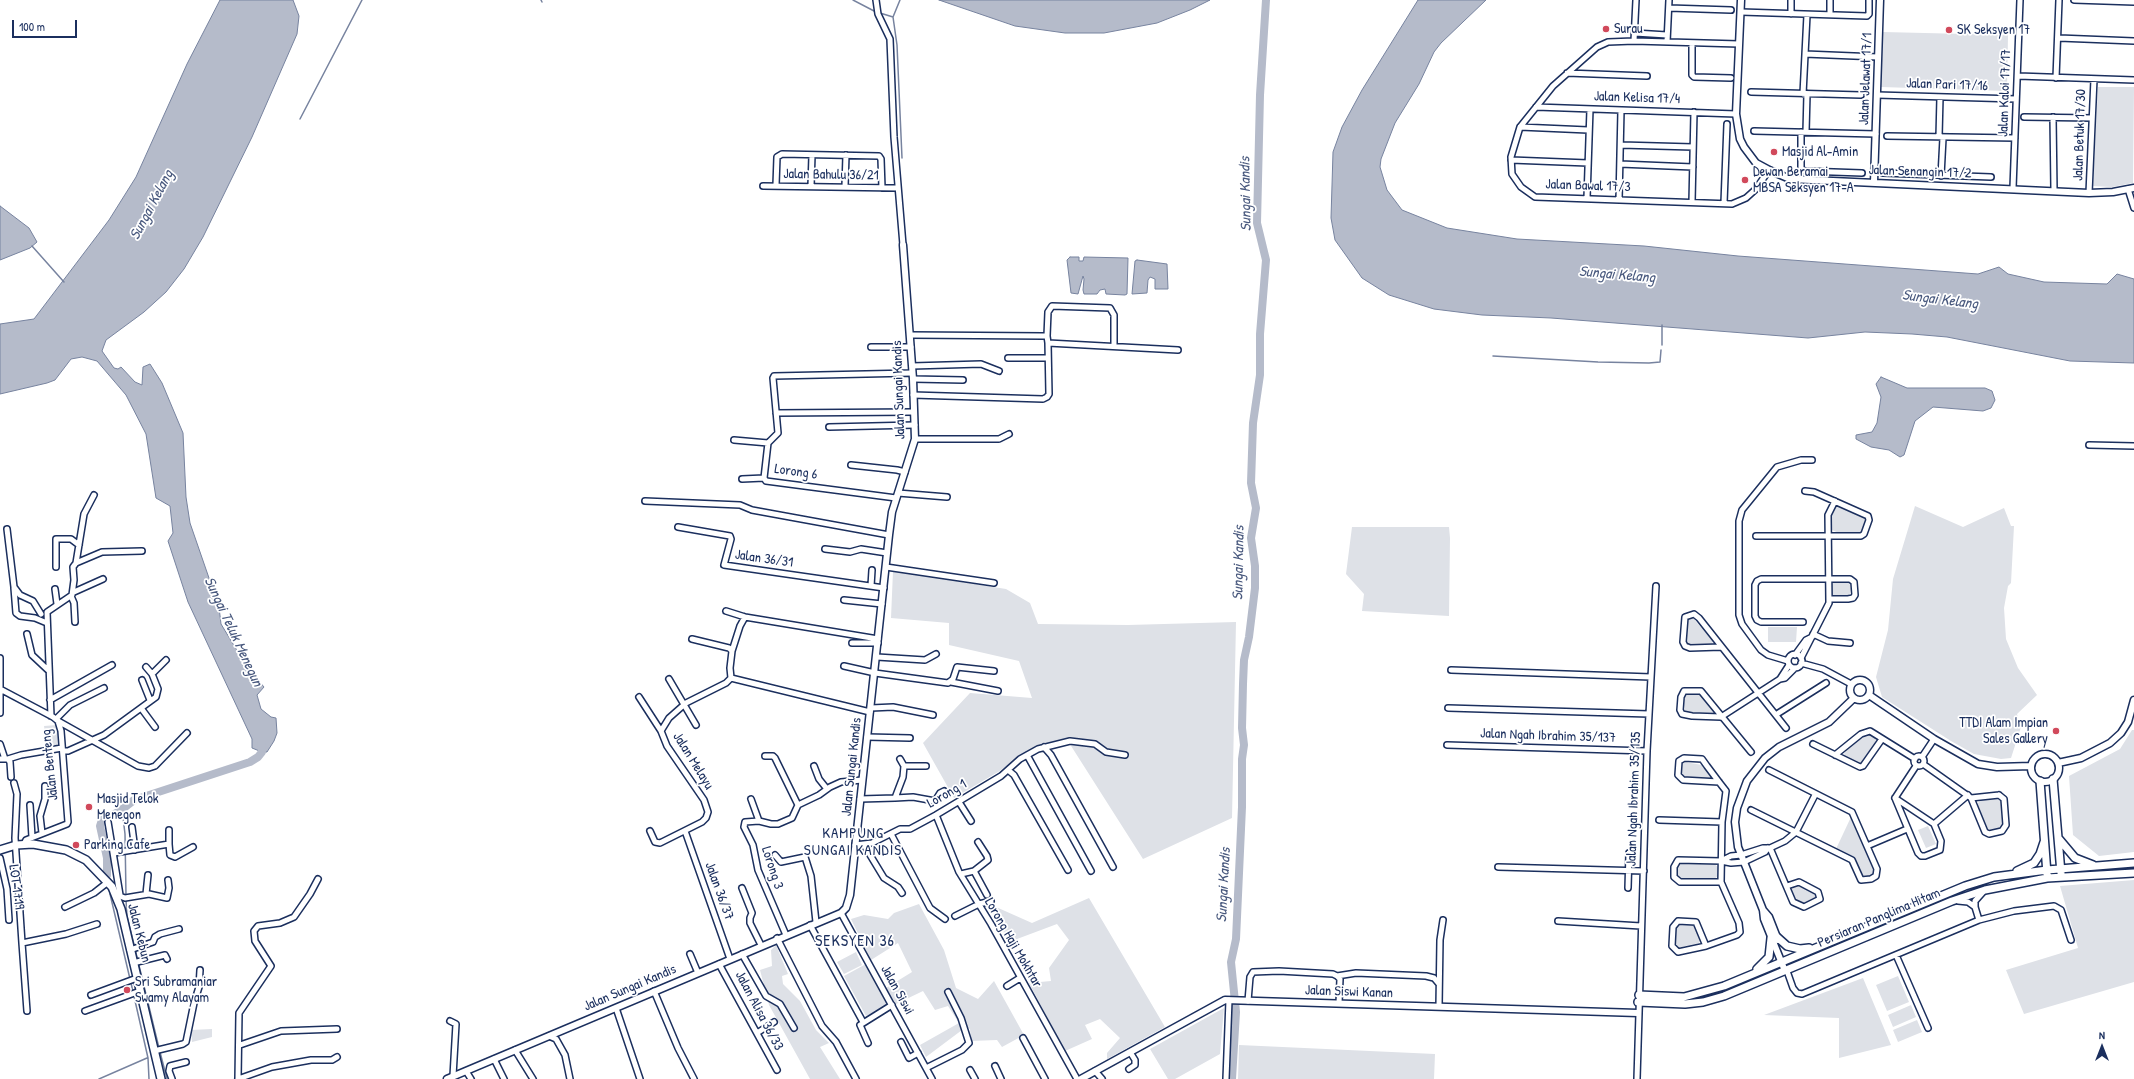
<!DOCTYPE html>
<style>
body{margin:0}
#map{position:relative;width:2134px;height:1079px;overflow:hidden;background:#fff;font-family:"Patrick Hand",sans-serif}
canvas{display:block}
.north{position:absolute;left:2082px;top:1027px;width:40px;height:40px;-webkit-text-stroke:3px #fff;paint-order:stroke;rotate:0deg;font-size:11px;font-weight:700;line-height:16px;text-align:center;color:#1b2f5e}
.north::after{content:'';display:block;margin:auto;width:14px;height:18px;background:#1b2f5e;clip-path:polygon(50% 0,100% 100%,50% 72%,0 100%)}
.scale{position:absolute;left:12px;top:20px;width:65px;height:18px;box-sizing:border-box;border:2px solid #1b2f5e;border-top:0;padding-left:5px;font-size:12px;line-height:14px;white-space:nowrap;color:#1b2f5e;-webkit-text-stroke:3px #fff;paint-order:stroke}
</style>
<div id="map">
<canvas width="2134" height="1079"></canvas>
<div class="north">N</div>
<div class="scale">100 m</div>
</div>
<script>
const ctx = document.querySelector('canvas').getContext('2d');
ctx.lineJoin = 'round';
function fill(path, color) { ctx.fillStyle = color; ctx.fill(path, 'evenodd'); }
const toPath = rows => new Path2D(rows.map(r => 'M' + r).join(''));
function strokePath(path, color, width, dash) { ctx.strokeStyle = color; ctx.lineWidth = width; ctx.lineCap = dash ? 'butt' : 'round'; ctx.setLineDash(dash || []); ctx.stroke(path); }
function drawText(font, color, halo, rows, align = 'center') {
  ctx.font = font + ' "Patrick Hand",sans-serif'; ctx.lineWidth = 3.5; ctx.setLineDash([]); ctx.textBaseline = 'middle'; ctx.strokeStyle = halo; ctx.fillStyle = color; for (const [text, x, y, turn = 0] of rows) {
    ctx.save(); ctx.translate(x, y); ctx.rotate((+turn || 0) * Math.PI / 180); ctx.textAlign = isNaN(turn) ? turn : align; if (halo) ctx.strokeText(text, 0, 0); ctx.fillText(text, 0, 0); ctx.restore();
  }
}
fill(toPath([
 [1883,32,2008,35,2007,91,1881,87],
 [2098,87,2134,87,2133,183,2112,187,2093,186],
 [1839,506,1864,517,1866,523,1863,532,1857,534,1839,533,1832,530,1831,515,1834,508],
 [1915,506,1963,527,2004,508,2011,526,2014,526,2011,583,2008,586,2004,608,2006,639,2018,668,2037,695,2017,714,2021,727,2011,758,2001,759,1974,754,1951,741,1882,697,1876,677,1888,630,1893,579],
 [1352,527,1449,527,1450,538,1449,616,1362,611,1364,594,1346,574],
 [893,571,1006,589,1030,603,1038,624,1128,625,1236,622,1232,818,1143,859,1066,738,1036,746,998,772,954,798,923,743,970,693,1032,698,1019,661,949,645,949,623,891,618],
 '1831 589a10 10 0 1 1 20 0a10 10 0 1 1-20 0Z',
 [1692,617,1713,641,1712,645,1689,645,1686,642,1687,619],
 [1768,627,1797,627,1796,642,1768,642],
 [1687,693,1700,694,1713,710,1713,713,1685,712,1683,699],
 [57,725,59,745,47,746,44,726],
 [2132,730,2134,730,2134,852,2099,856,2073,835,2069,776,2120,749],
 [1870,733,1875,737,1876,742,1863,762,1858,764,1845,757,1844,754,1849,747,1864,735],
 [1685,762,1702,765,1710,775,1710,778,1685,779,1680,775,1680,766],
 [1997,799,2003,803,2005,823,1998,830,1989,831,1978,808,1978,803,1981,800],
 [1851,817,1874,869,1873,875,1867,877,1861,875,1853,857,1836,849],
 [1928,826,1936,844,1926,848,1918,830],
 [1680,863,1713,863,1719,868,1719,875,1713,880,1680,880,1676,875,1676,867],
 [2134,880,2134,982,2024,1014,2006,970,2078,948,2060,886],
 [1798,885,1815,893,1816,898,1805,903,1795,900,1791,889],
 [1089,898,1165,1027,1107,1059,1107,1053,1120,1038,1100,1019,1085,1025,1092,1039,1065,1051,1029,983,1051,981,1049,968,1069,940,1057,924,1009,942,987,903,1032,923],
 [919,904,944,950,956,988,978,999,994,981,1024,1035,1002,1047,997,1040,971,1041,970,1029,966,1027,926,1057,920,1045,959,1023,948,1006,935,1010,923,991,896,1004,886,988,912,972,898,943,871,960,851,919,864,915,888,919,894,913],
 [1679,923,1695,925,1701,939,1699,943,1677,948,1675,946,1675,928],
 [776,945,788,974,782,976,783,984,800,1001,816,1030,829,1043,820,1047,840,1079,810,1079,769,1005,760,970,772,966,771,950],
 [856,952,862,965,844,974,837,962],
 [866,964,888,1005,866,1016,844,976],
 [1898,976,1909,1002,1887,1011,1876,985],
 [1863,978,1891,1045,1839,1058,1839,1018,1764,1015],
 [1911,1005,1916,1017,1893,1027,1888,1015],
 [1224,1008,1220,1054,1175,1079,1168,1079,1150,1049],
 [1917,1020,1922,1032,1898,1042,1893,1030],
 [212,1029,212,1037,192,1042,191,1030],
 [1239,1045,1435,1054,1434,1079,1238,1079]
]), '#dee1e7');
const water = toPath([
 [220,0,293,0,299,16,297,34,252,137,203,237,184,269,166,292,144,312,106,340,102,351,114,368,118,369,121,367,135,382,142,385,143,367,150,364,162,383,183,433,186,497,190,523,219,607,221,624,247,667,264,687,257,695,261,709,271,717,276,718,277,733,274,741,267,752,262,752,252,748,252,739,188,602,168,541,173,533,170,506,156,498,146,434,126,395,97,361,82,357,71,359,55,380,47,383,0,394,0,324,34,319,109,220,136,177,187,64,220,0],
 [939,0,1210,0,1190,10,1157,23,1104,33,1065,33,1015,26,939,0],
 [1418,0,1486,0,1441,43,1434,52,1419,84,1395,123,1381,159,1380,167,1387,190,1402,210,1447,228,1517,239,1644,246,1738,256,1978,274,1999,267,2008,274,2044,282,2107,284,2117,274,2134,279,2134,363,2070,361,1947,337,1912,334,1865,332,1808,338,1551,318,1482,315,1434,309,1389,295,1362,278,1335,240,1331,218,1333,152,1342,127,1362,90,1418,0],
 [0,206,29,228,37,242,30,248,0,260,0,206],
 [1070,257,1079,257,1079,261,1083,261,1084,257,1128,258,1127,294,1125,295,1106,294,1105,289,1100,290,1097,294,1084,294,1083,290,1084,279,1083,276,1078,294,1071,293,1067,260,1070,257],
 [1137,260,1167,264,1168,289,1155,289,1155,279,1150,277,1148,280,1147,293,1132,294,1135,261,1137,260],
 [1881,377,1907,388,1985,388,1992,391,1995,400,1991,408,1983,411,1933,407,1915,421,1904,455,1900,457,1889,450,1871,447,1856,439,1856,435,1872,432,1877,423,1881,397,1876,384,1881,377]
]);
fill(water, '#b5bbca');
strokePath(water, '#77839f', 1);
strokePath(toPath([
 [541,0,542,2],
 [853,0,876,12],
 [900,0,893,17,897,45,902,158],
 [880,13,893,17],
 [300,119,362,0],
 [32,246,64,282],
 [1662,345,1662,325],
 [1493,356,1598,362,1649,363,1660,362,1661,350],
 [122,809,125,834,126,896],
 [110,894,130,979],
 [126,900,127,916,159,1048],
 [131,983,148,1058,149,1079],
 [160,1052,167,1079],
 [99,1079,147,1058]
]), '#77839f', 1.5);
strokePath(toPath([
 [107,875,107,858,100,826,102,820,120,811,134,800,250,762,258,757,262,752,261,741],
 [1232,1079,1236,1012,1231,962,1236,939,1242,807,1242,759,1244,745,1242,728,1243,684,1244,660,1249,637,1255,588,1255,566,1251,538,1256,508,1251,483,1253,423,1260,375,1260,334,1266,260,1257,223,1260,95,1266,0]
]), '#b5bbca', 8);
const minor = toPath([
 [876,0,878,14,890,39,894,137,903,245],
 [2074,0,2134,2],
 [1669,8,1731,10],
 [1741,12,1867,16,1869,14,1869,0],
 [1791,14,1791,0],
 [1830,15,1830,0],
 [1635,33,1667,35],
 [2059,38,2134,41],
 [1634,41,1636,0],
 [1667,42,1669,0],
 [1692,43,1692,75,1694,77,1731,78],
 [1739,44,1634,41,1608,42,1597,47,1553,86,1520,127,1511,157,1512,174,1521,187,1535,197,1732,204,1746,198,1756,189,1769,170],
 [1805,54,1878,57],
 [1567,73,1647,76],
 [2018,76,2134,80],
 [2056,78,2059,0],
 [1751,92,1861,95],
 [1803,94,1807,15],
 [1877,95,2016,99],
 [1536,107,1736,114],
 [2024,117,2092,118],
 [2053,117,2054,190],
 [1520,127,1588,130],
 [1754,131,1876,134],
 [1801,132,1801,169,1805,171,1862,173],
 [1806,132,1807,94],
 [1887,136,2015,138],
 [1939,137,1940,97],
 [1621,145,1693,147],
 [1511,160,1588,163],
 [1620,164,1693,167],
 [1883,173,1991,177],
 [1941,176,1943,138],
 [776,185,777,157,782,154,879,156,881,159,882,188],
 [763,186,898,188],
 [811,186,812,155],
 [845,186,846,155],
 [2013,188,2020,0],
 [2128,189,2134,208],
 [2089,193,2094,79],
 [1587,198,1590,109],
 [1619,200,1621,110],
 [1692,202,1694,112],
 [1724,203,1727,124],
 [910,335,1043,336,1047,336,1048,343,1049,394,1047,397,1043,399,913,395],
 [1047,336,1048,312,1052,306,1110,308,1114,315,1114,346],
 [1048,343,1178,350],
 [871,347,911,347],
 [1008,358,1048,358],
 [912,366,981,364,999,371],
 [913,379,963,380],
 [776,413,914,412],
 [829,427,915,425],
 [915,439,999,439,1009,434],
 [734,440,768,443],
 [2089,445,2134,446],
 [851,465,897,470,905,472],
 [742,479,764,478],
 [898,493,947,497],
 [896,498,766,481,764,478,768,443,778,433,773,378,774,376,912,373],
 [645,501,740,505,752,510,889,535],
 [678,527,730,536,731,539,724,565,884,588],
 [7,529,14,587,20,595,33,601,41,614],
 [1756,536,1861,536,1864,534,1869,520,1868,516,1814,492,1805,491],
 [825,549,850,552,861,549,887,553],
 [76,563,84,514,94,495],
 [56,567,56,539,71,539,79,545],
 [886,567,994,583],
 [871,586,872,570],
 [14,588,16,613,20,616,35,618,47,623],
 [55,589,57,604],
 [74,592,103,579],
 [71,596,74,603,75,622],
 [844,600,882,604],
 [726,611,745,617,878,639],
 [1803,622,1761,622,1757,620,1755,616,1755,585,1757,581,1761,579,1850,579,1854,582,1855,595,1853,598,1848,599,1829,599],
 [27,634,32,655,48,670],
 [1813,634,1828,641,1850,643],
 [692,639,729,648,732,651,730,668,731,678,870,712],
 [852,643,878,643],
 [1721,647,1690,648,1685,646,1683,642,1685,617,1694,614,1699,618,1786,728],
 [732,651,740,626,745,617],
 '1788 661a7 7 0 1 1 14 0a7 7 0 1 1-14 0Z',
 [1795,655,1806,640,1812,637],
 [877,657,925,660,936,654],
 [0,658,0,713],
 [1801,658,1829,603,1828,515,1835,501],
 [1788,661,1768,655,1761,650,1742,624,1739,615,1739,521,1742,510,1777,467,1801,460,1812,460],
 [1801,663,1823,669,1851,684],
 [844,666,875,673,948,683,953,679,957,667,994,671],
 [1451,670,1651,677],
 [152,674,166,660],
 [669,679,696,725],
 [1780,679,1785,678,1795,668],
 [142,680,150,700],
 [951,682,998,691],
 [0,689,53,717,58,721,61,731,68,822,67,824,26,840,24,844],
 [639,697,661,731,667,746,704,800,708,812,706,818,702,822,660,843,655,842,650,831],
 [50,700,112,665],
 [141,708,155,727],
 [871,708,893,707,933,715],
 [1448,708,1649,714],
 [1777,714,1826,683],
 [51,716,47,612,72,595,74,580,73,567,76,563,102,552,142,551],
 [1721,717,1692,716,1682,714,1680,710,1681,697,1684,691,1701,691,1751,752],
 [1721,717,1780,679,1789,665],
 [56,719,70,705,104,688],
 [58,721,138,766,149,768,155,766,187,733],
 [661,731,669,718,686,703,726,683,731,678],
 [867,737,910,738],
 [0,744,5,759],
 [1813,744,1860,767,1863,766,1882,739],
 [1447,745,1647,751],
 [1044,747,1051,755,1113,867],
 [63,751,68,751,104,735,156,697,158,689,152,674,146,667],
 [1027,755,1091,871],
 [1835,755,1861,734,1870,731,1915,759],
 [765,756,773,756,775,758,798,805],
 '1914 761a5 5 0 1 1 10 0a5 5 0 1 1-10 0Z',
 [1922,757,1934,739],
 [0,759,8,759,10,762,11,777],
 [8,759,21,755,62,748],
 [1923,764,1971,798],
 [814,766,819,779,827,789],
 [904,766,926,766],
 [1008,770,1014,775,1068,870],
 [14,783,17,794,15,838,22,943,66,934,97,924],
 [1999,795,2004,799,2006,825,2002,831,1989,834,1985,832,1971,798,1999,795],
 [895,798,913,797,935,801,940,793,944,791],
 [1895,798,1934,824,1941,841,1940,850,1925,856,1921,856,1918,853,1895,798],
 [1895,798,1916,766],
 [751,799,759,821,771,824,778,824,792,818,798,805,819,795,830,787,841,782,862,780],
 [860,799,895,798,903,777,904,766,900,759],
 [959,802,971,821],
 [30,805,32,837],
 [1751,810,1852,860,1861,880,1871,879,1876,876,1877,869,1852,812,1769,770],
 [936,815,959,872,991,924,1077,1079],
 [1659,820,1722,822],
 [759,821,745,822,744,827,753,845,758,870,786,935],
 [108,822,120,895],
 [1934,824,1968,795],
 [132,827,135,850],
 [685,831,730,959],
 [42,833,40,816,45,799,45,786],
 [891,834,930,908,945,919],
 [169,844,169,830],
 [855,845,872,843,900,829,910,829,936,815,1001,776,1020,759,1038,749,1070,741,1095,744,1106,752,1125,755],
 [864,845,884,878,898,887,902,893],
 [1867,846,1907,829],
 [1770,848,1793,902,1804,907,1820,899,1818,892,1799,882,1787,886],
 [114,853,169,844,170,855,175,857,193,847],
 [775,855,781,862,805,857,811,876,816,922],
 [0,858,7,889,9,920],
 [1721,861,1731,856,1741,855,1763,848,1770,848,1785,841,1796,832,1815,795],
 [1498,867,1644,871],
 [974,871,988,860,987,856,978,842],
 [961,874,974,871,987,895],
 [1721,882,1680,882,1674,877,1674,867,1678,860,1721,861,1731,863,1744,862,1765,852,1768,848],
 [742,888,752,913,750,918,750,923,761,945],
 [1628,888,1629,853],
 [146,894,148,875],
 [117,895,125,898,149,894,167,898,169,888,168,880],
 [1958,901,1968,902,1975,907],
 [65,907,94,893,108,882],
 [841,913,932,1079],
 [955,916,979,904,991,901],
 [1979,920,1975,907,1975,901,1983,892],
 [1558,921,1641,926],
 [810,925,863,1022],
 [777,938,822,1026,836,1042,856,1079],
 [22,943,27,1011],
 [1706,946,1696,922,1678,921,1673,927,1672,946,1678,952,1706,946,1737,935,1740,932,1739,923,1721,882,1722,822,1726,791,1719,782,1707,766,1702,759,1684,758,1679,761,1678,775,1683,780,1719,782],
 [130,950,153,942,155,937,160,934,179,929],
 [690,954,698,973],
 [742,954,766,996,780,1004,794,1028],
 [1896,955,1928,1028],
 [133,963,165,955,167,959],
 [719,964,777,1070],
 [1787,971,1793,988,1797,993,1802,994,1979,920,2014,911,2054,906,2061,910,2071,940],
 [1337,976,1356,973,1426,976,1434,978,1439,984],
 [1007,986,1020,978],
 [654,991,678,1048,694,1079],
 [91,995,137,978],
 [1248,1001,1250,977,1253,972,1279,971,1333,974,1337,976,1340,979,1339,1003],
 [1439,1006,1440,940,1443,920],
 [616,1008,640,1079],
 [85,1011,140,991],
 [450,1021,456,1024,453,1076],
 [757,1033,774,1022],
 [549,1036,556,1039,565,1055,570,1079],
 [1023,1038,1045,1079],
 [901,1042,909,1058,918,1053],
 [868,1043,860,1025,892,1005],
 [240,1045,281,1031,337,1029],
 [515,1050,533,1079],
 [154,1051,183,1044,186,1042,194,1003,199,987,200,970],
 [494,1059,504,1079],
 [995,1066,1001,1079],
 [926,1068,962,1050,969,1043,961,1018,948,992],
 [1129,1069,1135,1065,1135,1060,1130,1052],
 [970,1070,975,1079],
 [466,1071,471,1079],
 [1095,1071,1102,1079],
 [172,1079,169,1071,170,1066,186,1062],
 [238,1079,239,1013,271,966,255,941,254,931,258,926,280,923,294,917,310,894,318,879],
 [238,1079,272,1067,311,1060,332,1060,337,1057],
 [1226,1079,1229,1000],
 [1637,1079,1647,751,1656,586]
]);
const tertiary = toPath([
 [1741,0,1736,114,1740,139,1744,147,1756,163,1769,170,1790,179,2089,193,2113,192,2134,188],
 [1874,182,1880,0],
 '1850 690a10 10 0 1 1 20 0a10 10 0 1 1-20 0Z',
 [1869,695,1934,739,1978,764,1997,767,2031,766],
 '2031 768a14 14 0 1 1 28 0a14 14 0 1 1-28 0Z',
 [2058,763,2081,758,2110,743,2121,733,2128,722,2134,700],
 [1763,910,1769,917,1778,940],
 [1785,971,1764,919,1763,910,1738,847,1735,822,1737,808,1747,781,1765,758,1779,747,1829,722,1854,698],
 [447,1079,841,913,846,908,850,895,889,535,892,512,915,439,913,379,903,245],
 [1081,1079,1225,1000,1638,1013]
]);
const secondary = toPath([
 [2053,779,2061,873],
 [2040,781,2047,874],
 [2059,839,2075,858,2093,865],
 [0,850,16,845,33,844,66,850,86,860,112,887,121,909,161,1079],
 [2017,871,2034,863,2040,854,2044,842],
 [1777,937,1787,946,1800,949,1809,948],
 [1757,969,1769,957,1771,938],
 [1639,995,1684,997,1724,986,1965,886,1994,877,2047,870,2134,863],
 [1638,1002,1685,1004,1703,1002,1724,996,1952,901,1985,890,2047,878,2134,873]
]);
strokePath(minor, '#1b2f5e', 8);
strokePath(tertiary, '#1b2f5e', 9);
strokePath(secondary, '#1b2f5e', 10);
strokePath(minor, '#fff', 5);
strokePath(tertiary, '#fff', 6);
strokePath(secondary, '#fff', 7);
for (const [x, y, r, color] of [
 [1606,29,4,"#d1495b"],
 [1949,30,4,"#d1495b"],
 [1774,152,4,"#d1495b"],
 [1745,180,4,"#d1495b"],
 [2056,731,4,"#d1495b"],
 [89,807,4,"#d1495b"],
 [76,845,4,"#d1495b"],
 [127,990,4,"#d1495b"]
]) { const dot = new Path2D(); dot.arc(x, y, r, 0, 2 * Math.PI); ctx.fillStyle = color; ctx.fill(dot); strokePath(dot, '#fff', 1.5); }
drawText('14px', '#1b2f5e', '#fff', [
 ["Surau",1614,29],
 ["SK Seksyen 17",1957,30],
 ["Masjid Al-Amin",1782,152],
 ["Dewan Beramai",1753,172],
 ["MBSA Seksyen 17-A",1753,188],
 ["TTDI Alam Impian",2048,723,"right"],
 ["Sales Gallery",2048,739,"right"],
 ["Masjid Telok",97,799],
 ["Menegon",97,815],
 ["Parking Cafe",84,845],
 ["Sri Subramaniar",135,982],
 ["Swamy Alayam",135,998]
], 'left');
drawText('14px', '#1b2f5e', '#fff', [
 ["Jalan Jelawat 17/1",1866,79,-88],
 ["Jalan Pari 17/16",1947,85,2],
 ["Jalan Kaloi 17/17",2005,93,-88],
 ["Jalan Kelisa 17/4",1637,98,2],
 ["Jalan Betuk 17/30",2080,135,-88],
 ["Jalan Senangin 17/2",1920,172,2],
 ["Jalan Bahulu 36/21",831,175,1],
 ["Jalan Bawal 17/3",1588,186,2],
 ["Jalan Sungai Kandis",899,390,-92],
 ["Lorong 6",796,472,8],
 ["Jalan 36/31",764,559,8],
 ["Jalan Ngah Ibrahim 35/137",1548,736,2],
 ["Jalan Melayu",693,761,58],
 ["Jalan Benteng",50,765,-96],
 ["Jalan Sungai Kandis",852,767,-84],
 ["Lorong 1",947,794,-30],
 ["Jalan Ngah Ibrahim 35/135",1634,799,-88],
 ["Lorong 3",772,868,72],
 ["LOT 1719",16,887,82],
 ["Jalan 36/37",719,891,70],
 ["Persiaran Panglima Hitam",1879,918,-23],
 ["Jalan Kebun",139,933,76],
 ["Lorong Haji Mokhtar",1013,943,60],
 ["Jalan Sungai Kandis",630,988,-23],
 ["Jalan Siswi",897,990,61],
 ["Jalan Siswi Kanan",1349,992,2],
 ["Jalan Alisa 36/33",759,1011,62]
]);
drawText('italic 15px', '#49597e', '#fff', [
 ["Sungai Kandis",1246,194,-91],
 ["Sungai Kelang",152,205,-62],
 ["Sungai Kelang",1617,275,5],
 ["Sungai Kelang",1940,300,7],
 ["Sungai Kandis",1239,563,-89],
 ["Sungai Teluk Menegun",233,632,65],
 ["Sungai Kandis",1224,885,-87]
]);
ctx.letterSpacing = '1px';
drawText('15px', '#1b2f5e', '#fff', [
 ["KAMPUNG",853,834],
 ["SUNGAI KANDIS",853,851]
]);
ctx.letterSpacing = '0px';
ctx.letterSpacing = '1px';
drawText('16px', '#1b2f5e', '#fff', [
 ["SEKSYEN 36",855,942]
]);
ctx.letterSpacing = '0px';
</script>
